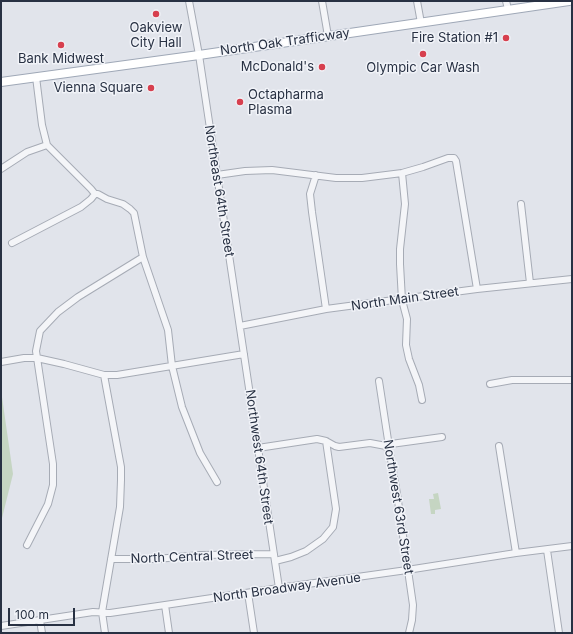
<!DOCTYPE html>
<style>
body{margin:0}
#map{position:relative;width:573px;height:634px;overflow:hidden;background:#e1e4eb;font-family:Inter,sans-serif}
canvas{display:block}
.frame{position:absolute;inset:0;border:2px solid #283143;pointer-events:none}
.scale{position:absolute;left:8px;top:608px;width:67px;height:18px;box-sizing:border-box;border:2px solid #283143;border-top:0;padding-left:5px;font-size:12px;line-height:14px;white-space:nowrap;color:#283143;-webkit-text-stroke:3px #f1f3f8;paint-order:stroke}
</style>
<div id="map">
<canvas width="573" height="634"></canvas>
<div class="frame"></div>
<div class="scale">100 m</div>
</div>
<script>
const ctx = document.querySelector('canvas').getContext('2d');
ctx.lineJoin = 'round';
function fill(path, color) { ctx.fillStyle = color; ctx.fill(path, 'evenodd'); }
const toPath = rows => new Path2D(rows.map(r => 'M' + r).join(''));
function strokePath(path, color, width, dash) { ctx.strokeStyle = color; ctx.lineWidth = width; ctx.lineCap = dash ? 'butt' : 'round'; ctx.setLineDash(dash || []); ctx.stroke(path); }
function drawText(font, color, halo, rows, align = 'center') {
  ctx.font = font + ' Inter,sans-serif'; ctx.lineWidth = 3; ctx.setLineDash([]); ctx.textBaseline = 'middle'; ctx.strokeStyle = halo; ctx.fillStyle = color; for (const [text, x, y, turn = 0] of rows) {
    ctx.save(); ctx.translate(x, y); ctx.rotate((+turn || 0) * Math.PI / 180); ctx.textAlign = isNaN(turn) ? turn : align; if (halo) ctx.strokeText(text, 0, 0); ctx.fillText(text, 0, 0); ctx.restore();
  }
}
fill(toPath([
 [1,390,13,474,1,522],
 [438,493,441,509,435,510,435,514,431,514,429,499,434,499,433,494]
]), '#c5d5c2');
const minor = toPath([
 [189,1,199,55,279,588],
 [322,1,328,36],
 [417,1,421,23],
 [506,1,508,9],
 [36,77,42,125,47,145,91,189,95,194],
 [1,169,27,152,47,145],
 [402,173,405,204,400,249,400,264,402,300,407,319,406,345,409,359,419,385,422,400],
 [217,175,245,171,272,170,336,178,362,178,402,173,423,167,448,158,454,158,456,161,477,289],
 [316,175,310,194,312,212,326,309],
 [95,194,98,194,107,199,123,204,130,209,134,213,143,257,168,330,172,366,182,407,200,453,217,482],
 [521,204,530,283],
 [12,243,81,207,91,199,95,194],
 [240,326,326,309,477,289,572,279],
 [1,362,24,358,37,358,64,364,104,375,117,375,244,354],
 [104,375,121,467,121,480,120,507,102,612,105,633],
 [379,381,388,440,386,446,390,454,397,494,413,605,412,620,409,633],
 [490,384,512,380,572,380],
 [499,446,516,553],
 [258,448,317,439,326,441,335,446,339,447,370,443,386,446,391,444,442,437],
 [27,545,48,504,53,485,53,464,36,351,40,331,58,312,78,297,143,257],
 [547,550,559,633],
 [111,559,157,559,200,555,274,554],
 [275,561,291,557,306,551,323,539,333,527,336,509,326,441],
 [248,593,254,633],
 [165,605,169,633],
 [40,620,42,633],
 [1,626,93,612,110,613,165,605,279,588,407,570,516,553,572,546]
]);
const major = toPath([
 [1,82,199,55,569,1]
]);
strokePath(minor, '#a6abb5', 8);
strokePath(major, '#9fa8b7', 10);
strokePath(minor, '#f4f5f8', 6);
strokePath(major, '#fff', 8);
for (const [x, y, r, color] of [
 [156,14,4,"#d73f4e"],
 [506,38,4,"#d73f4e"],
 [61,45,4,"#d73f4e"],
 [423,54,4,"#d73f4e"],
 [322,67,4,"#d73f4e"],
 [151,88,4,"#d73f4e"],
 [240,102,4,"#d73f4e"]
]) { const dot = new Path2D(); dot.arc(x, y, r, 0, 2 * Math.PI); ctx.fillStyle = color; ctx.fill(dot); strokePath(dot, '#f1f3f8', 1.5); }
drawText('13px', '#283143', '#f1f3f8', [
 ["Oakview",156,28],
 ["City Hall",156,43],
 ["Fire Station #1",498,38,"right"],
 ["Bank Midwest",61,59],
 ["McDonald's",314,67,"right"],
 ["Olympic Car Wash",423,68],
 ["Vienna Square",143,88,"right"],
 ["Octapharma",248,95,"left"],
 ["Plasma",248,110,"left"]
]);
drawText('13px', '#283143', '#f1f3f8', [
 ["North Oak Trafficway",285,42,-8],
 ["Northeast 64th Street",219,191,81],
 ["North Main Street",405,299,-8],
 ["Northwest 64th Street",259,457,82],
 ["Northwest 63rd Street",398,507,81],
 ["North Central Street",192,557,-2],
 ["North Broadway Avenue",287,588,-8]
]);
</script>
